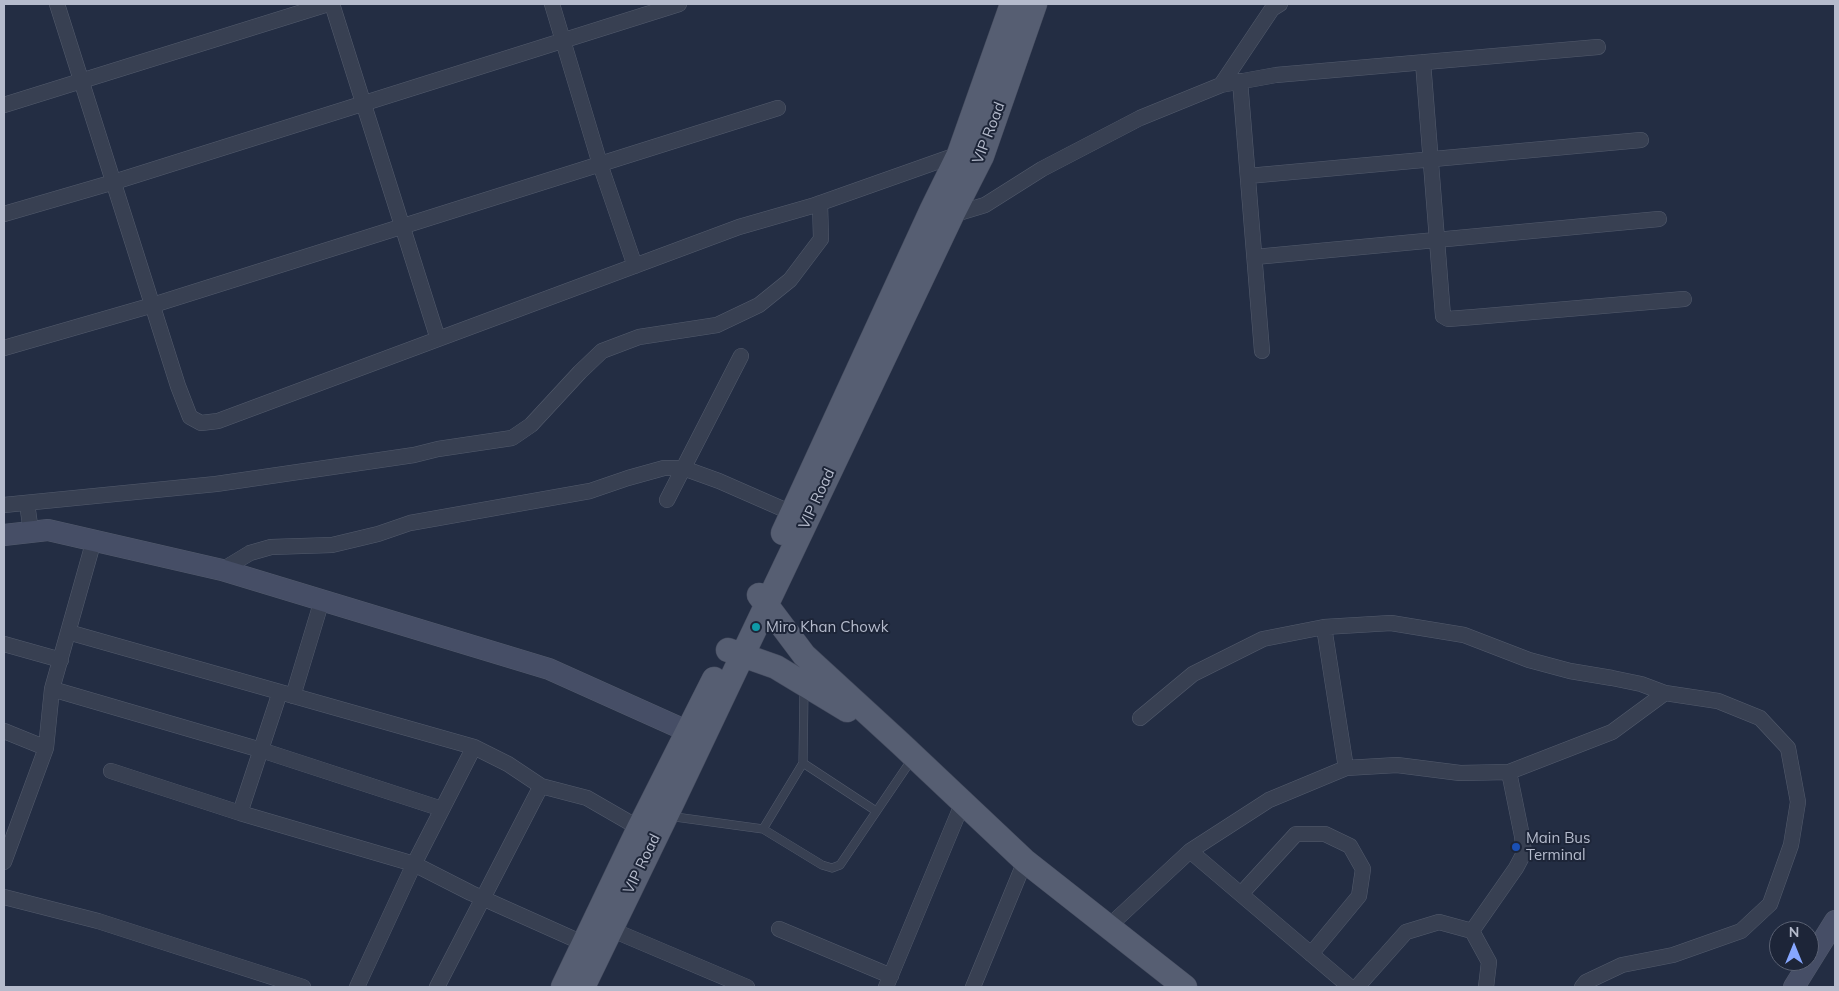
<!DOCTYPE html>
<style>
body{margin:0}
#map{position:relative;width:1839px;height:991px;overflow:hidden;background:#232d43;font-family:Mulish,sans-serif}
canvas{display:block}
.frame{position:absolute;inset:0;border:5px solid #b5bbcc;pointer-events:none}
.north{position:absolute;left:1769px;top:921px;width:50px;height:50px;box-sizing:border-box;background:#1d2538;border:1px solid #5a6173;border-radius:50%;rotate:0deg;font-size:14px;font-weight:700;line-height:20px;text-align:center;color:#b5bbcc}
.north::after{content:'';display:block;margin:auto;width:18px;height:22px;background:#87a7ff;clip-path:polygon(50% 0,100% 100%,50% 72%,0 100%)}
</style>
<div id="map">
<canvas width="1839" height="991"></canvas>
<div class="frame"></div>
<div class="north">N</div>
</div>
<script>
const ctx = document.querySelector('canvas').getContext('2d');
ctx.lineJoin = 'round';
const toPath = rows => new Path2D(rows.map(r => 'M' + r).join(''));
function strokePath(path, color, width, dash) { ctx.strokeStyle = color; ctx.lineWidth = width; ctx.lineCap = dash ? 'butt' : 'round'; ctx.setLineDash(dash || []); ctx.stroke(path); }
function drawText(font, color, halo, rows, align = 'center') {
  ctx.font = font + ' Mulish,sans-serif'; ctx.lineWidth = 4; ctx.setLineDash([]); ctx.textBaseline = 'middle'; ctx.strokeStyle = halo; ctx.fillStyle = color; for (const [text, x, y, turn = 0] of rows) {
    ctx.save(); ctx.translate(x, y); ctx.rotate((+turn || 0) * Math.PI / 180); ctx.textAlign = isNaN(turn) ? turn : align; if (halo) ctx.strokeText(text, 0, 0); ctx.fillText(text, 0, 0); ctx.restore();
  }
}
const lane = toPath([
 [803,763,876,811],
 [668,816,763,829,822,865,832,868,840,865,912,759],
 [763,829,803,763,804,689]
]);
const street = toPath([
 [57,4,178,386,190,417,201,423,218,421,739,227,812,206,959,154],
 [332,4,438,339],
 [552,4,600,164,635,266],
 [1423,62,1443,316,1448,319,1474,317,1684,299],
 [1240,81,1262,351],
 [1221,85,1272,9,1280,4],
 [4,105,328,4],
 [1248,176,1641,140],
 [948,213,952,215,985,205,1042,169,1140,118,1221,85,1276,75,1598,47],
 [4,214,114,182,679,4],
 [1255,257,1659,219],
 [4,348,153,305,778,108],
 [667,500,741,356],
 [27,503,31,532],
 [4,505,216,484,414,455,438,449,512,438,531,425,580,372,602,351,639,337,717,325,759,305,790,280,821,239,820,203],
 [222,570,250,553,271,547,332,545,378,534,410,523,590,491,628,478,664,468,683,468,719,481,792,513],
 [1324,627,1346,768],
 [68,632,474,747,508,764,541,786,587,798,639,828],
 [4,644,61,660],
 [52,689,261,750,442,809],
 [293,696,322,600],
 [1140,718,1193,674,1263,639,1324,627,1391,623,1464,635,1529,660,1570,671,1612,678,1641,684,1665,693,1718,701,1760,718,1788,748,1798,802,1791,845,1770,904,1741,931,1673,955,1622,965,1586,982,1582,987],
 [4,731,46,748],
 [111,771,240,813,414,864,471,893,585,944],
 [240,813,280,692],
 [1190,851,1350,987],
 [4,862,46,748,52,689,94,540],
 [1241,894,1296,834,1325,834,1350,846,1363,869,1359,896,1311,954],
 [4,897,98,921,303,987],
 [1108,927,1190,851,1269,800,1346,768,1397,765,1460,773,1509,772,1612,732,1665,693],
 [610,929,747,987],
 [779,929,891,976],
 [1472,931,1516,868,1524,853,1522,836,1509,772],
 [357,987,414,864,474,747],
 [437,987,541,786],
 [886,987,963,802],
 [973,987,1025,861],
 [1357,987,1406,932,1439,922,1472,931,1489,962,1486,987]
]);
const secondary = toPath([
 [4,535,48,530,222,570,549,669,687,731,702,739],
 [1794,987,1835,921]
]);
const primary = toPath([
 [783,533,932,209,959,154,1012,4],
 [759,595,804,655,901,744,1025,861,1185,987],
 [728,650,776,667,847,710],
 [563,987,639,828,714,679],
 [583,987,666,816,952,215,982,156,1035,4]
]);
strokePath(lane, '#535b6d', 9);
strokePath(street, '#535b6d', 16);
strokePath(secondary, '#535b6d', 22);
strokePath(primary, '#42495c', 25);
strokePath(lane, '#384052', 8);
strokePath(street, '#384052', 15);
strokePath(secondary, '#464e66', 21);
strokePath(primary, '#565e72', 24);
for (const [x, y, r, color] of [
 [756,627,5,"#0f9aa8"],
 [1516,847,5,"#1a4fb4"]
]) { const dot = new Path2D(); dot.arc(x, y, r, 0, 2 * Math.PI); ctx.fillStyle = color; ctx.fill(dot); strokePath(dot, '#1d2538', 2); }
drawText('15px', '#b5bbcc', '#1d2538', [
 ["VIP Road",989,133,-69],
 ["VIP Road",817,499,-65],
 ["VIP Road",642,864,-64]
]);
drawText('15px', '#b5bbcc', '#1d2538', [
 ["Miro Khan Chowk",766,627],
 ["Main Bus",1526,838],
 ["Terminal",1526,855]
], 'left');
</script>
